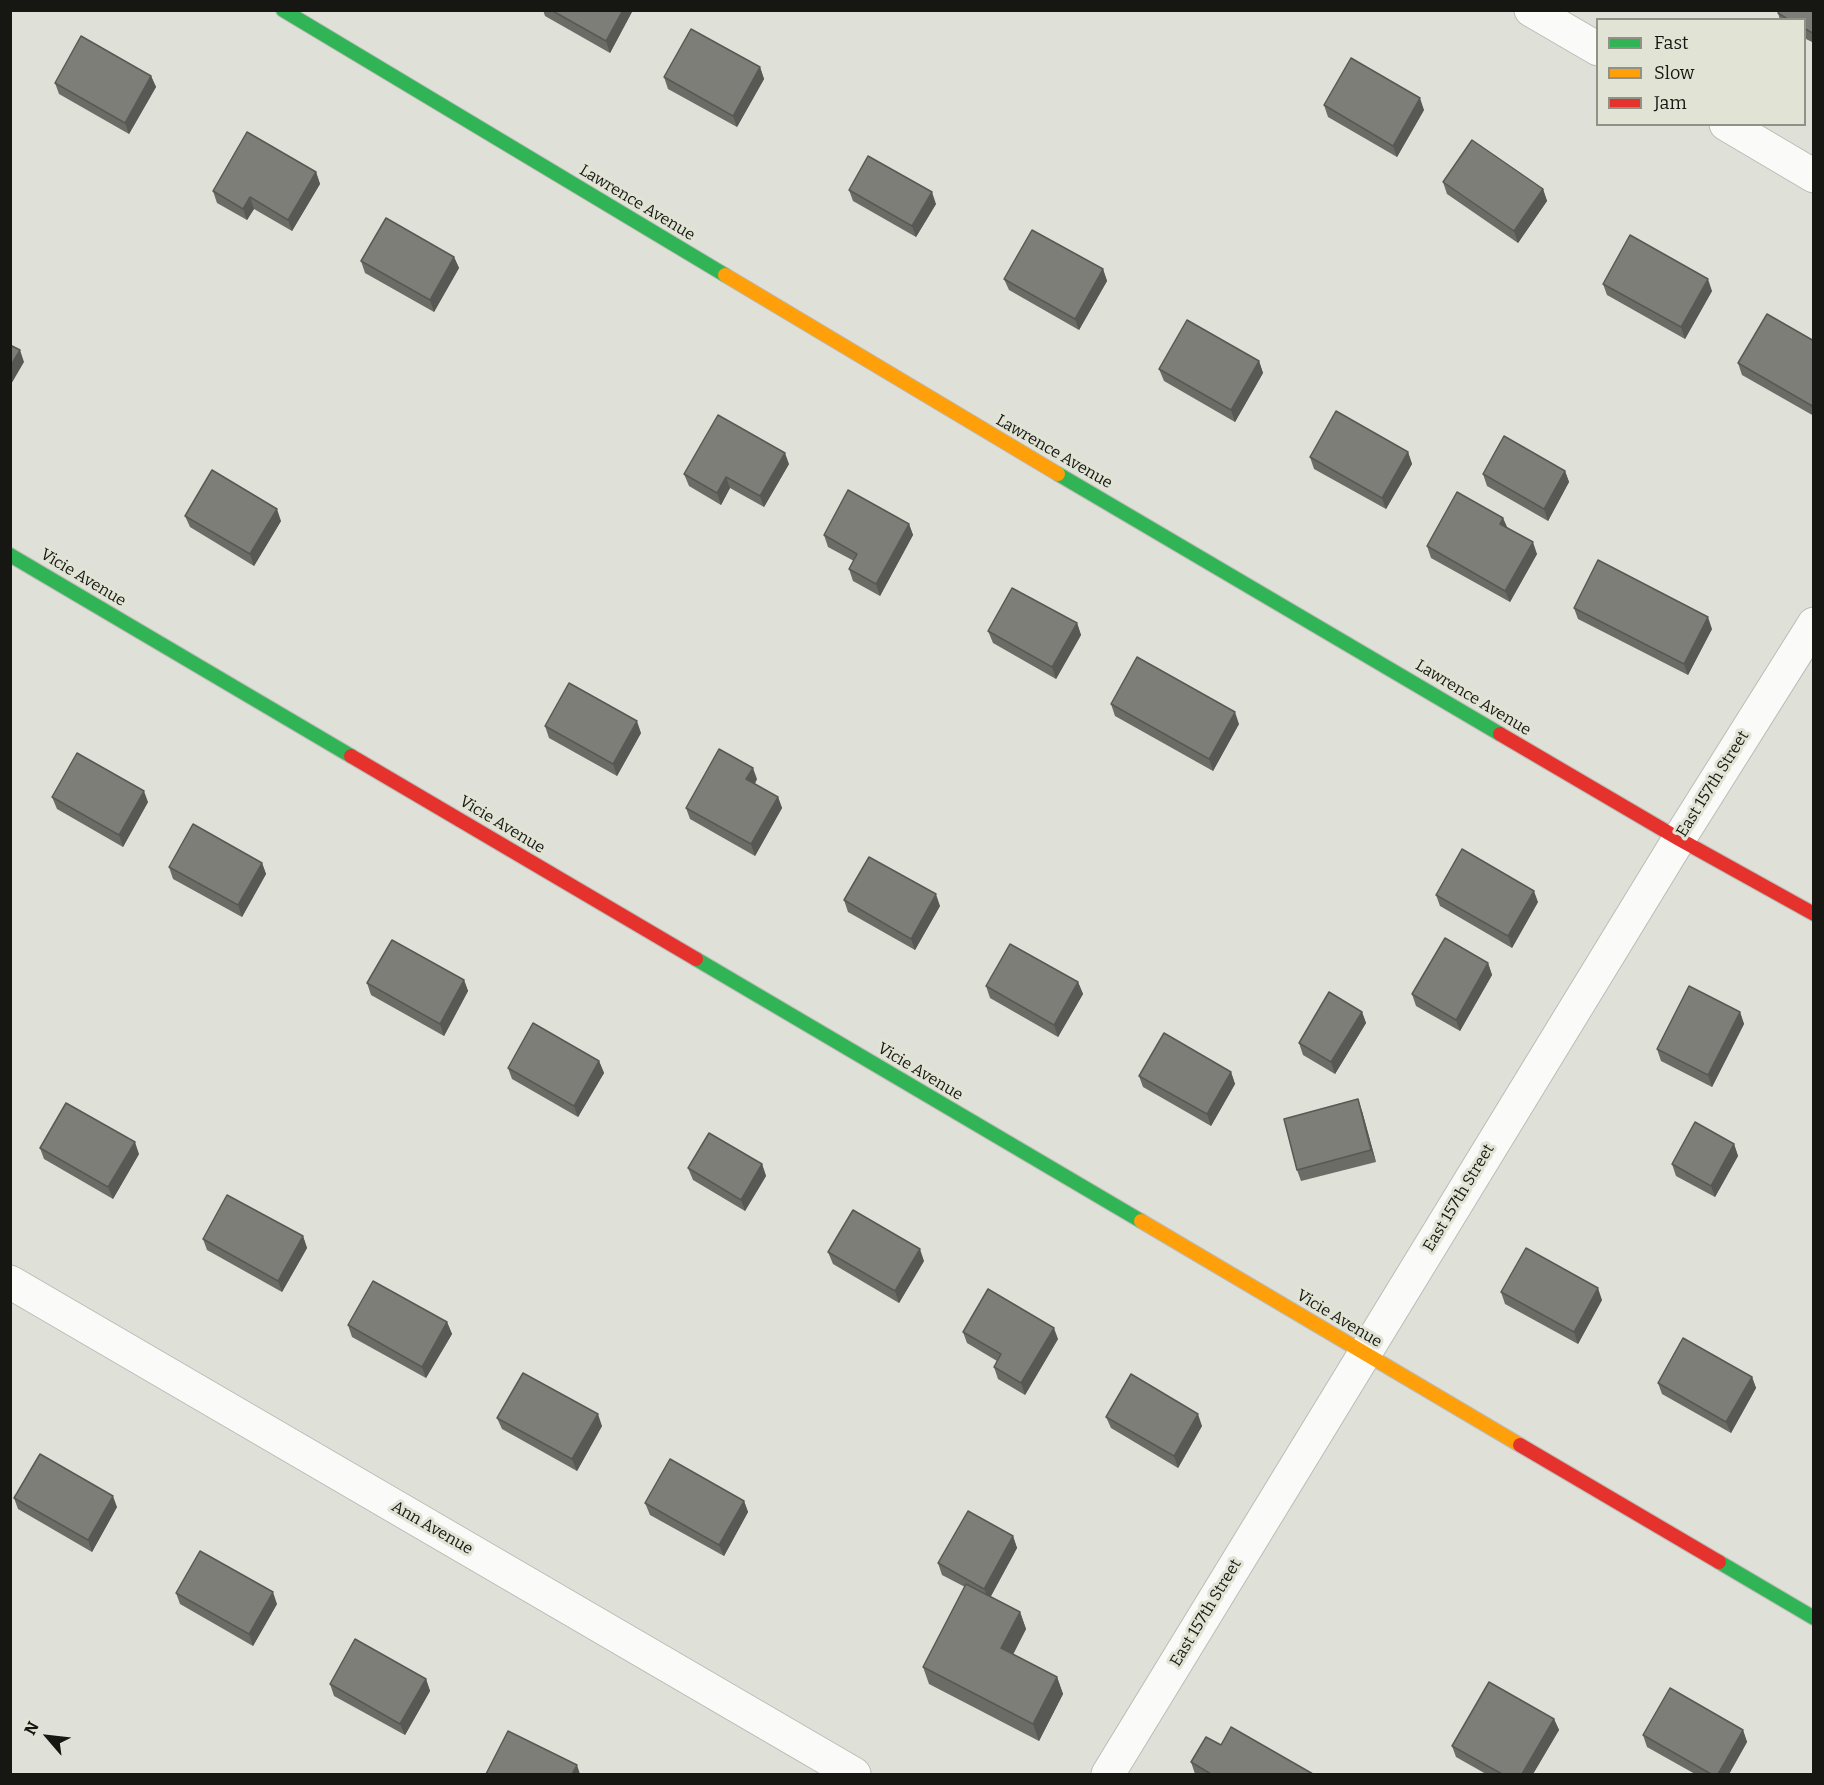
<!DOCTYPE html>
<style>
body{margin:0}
#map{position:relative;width:1824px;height:1785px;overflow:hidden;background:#dfe0d8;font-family:Bitter,serif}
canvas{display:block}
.frame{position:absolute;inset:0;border:12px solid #161712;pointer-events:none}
.legend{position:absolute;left:1596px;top:18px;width:210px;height:108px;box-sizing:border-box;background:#e1e4d5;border:2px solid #909287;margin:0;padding:8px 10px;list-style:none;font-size:18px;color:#161712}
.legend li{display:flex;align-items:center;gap:12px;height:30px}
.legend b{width:30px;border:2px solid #909287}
.north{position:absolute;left:18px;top:1707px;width:60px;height:60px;-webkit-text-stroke:4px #e1e4d5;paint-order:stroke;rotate:298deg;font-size:16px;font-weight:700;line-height:24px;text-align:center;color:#161712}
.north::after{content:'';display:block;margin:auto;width:21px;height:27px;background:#161712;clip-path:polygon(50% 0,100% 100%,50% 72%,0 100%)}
</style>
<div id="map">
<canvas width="1824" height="1785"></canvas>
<div class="frame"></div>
<ul class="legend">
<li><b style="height:8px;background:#30b455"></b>Fast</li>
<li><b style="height:8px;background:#ff9f0a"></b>Slow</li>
<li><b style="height:8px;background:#e5322d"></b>Jam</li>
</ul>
<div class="north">N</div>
</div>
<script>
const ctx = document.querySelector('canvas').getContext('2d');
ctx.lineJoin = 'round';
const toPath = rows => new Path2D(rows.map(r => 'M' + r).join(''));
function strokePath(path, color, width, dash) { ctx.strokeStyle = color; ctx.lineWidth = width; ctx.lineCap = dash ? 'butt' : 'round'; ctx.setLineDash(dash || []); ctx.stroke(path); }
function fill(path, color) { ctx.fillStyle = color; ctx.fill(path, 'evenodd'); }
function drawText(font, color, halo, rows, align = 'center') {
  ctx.font = font + ' Bitter,serif'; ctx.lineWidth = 6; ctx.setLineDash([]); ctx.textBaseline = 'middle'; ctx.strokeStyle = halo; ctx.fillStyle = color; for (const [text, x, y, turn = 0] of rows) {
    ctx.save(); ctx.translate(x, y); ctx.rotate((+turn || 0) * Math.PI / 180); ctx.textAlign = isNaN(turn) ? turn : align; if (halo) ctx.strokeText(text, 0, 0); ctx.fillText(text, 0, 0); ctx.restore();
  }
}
const street = toPath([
 [1531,10,1598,49],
 [1726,124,1814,176],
 [10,1282,854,1774],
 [1108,1774,1679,839,1814,624]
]);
const fast = toPath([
 [283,10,725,275],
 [1058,474,1500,734],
 [10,555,351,756],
 [696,959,1141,1221],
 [1719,1562,1814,1618]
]);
const slow = toPath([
 [725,275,1058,474],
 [1141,1221,1520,1445]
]);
const jam = toPath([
 [1500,734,1679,839,1814,914],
 [351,756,696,959],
 [1520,1445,1719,1562]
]);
strokePath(street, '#bbbcb6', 35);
strokePath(fast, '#bbbcb6', 16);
strokePath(slow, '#bbbcb6', 16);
strokePath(jam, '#bbbcb6', 16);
strokePath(street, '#fafaf9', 33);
strokePath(fast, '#30b455', 14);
strokePath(slow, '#ff9f0a', 14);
strokePath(jam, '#e5322d', 14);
fill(toPath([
 [543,10,633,10,610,53,545,16],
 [1814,10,1814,43,1804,38,1804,20,1780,20,1778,13],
 [760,67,764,79,737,127,668,89,664,77],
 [151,76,156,87,129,134,59,94,55,83],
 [1324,105,1424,110,1397,157,1328,117],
 [316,172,320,184,292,231,254,209,247,220,217,203,213,191],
 [1443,182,1543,189,1547,201,1518,243,1447,194],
 [849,190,936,204,916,237,853,201],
 [454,257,459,268,434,312,365,273,361,261],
 [1103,269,1107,281,1079,330,1009,290,1004,279],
 [1603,284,1712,291,1685,339,1607,295],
 [1814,341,1814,416,1742,375,1738,363],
 [1259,361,1263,373,1235,422,1164,381,1159,369],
 [1408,452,1412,464,1386,509,1314,469,1310,457],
 [789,464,764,507,730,488,721,505,689,486,684,474],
 [1565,471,1569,482,1548,521,1487,486,1483,474],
 [185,516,281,521,254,566,190,527],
 [1503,518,1507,528,1537,554,1510,602,1431,558,1427,546],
 [909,524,913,535,880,596,853,581,849,569,854,561,828,547,824,535],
 [1574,608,1712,629,1688,675,1578,619],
 [1077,623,1081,635,1056,679,993,643,988,631],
 [1111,704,1239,724,1213,771,1115,716],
 [545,726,641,733,617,776,549,738],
 [757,779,755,784,778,797,782,808,755,856,690,819,686,808],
 [52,797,148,802,123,847,57,809],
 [262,863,266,874,242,917,173,879,169,867],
 [1436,895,1538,902,1512,948,1440,906],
 [844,900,940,906,915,950,848,912],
 [1488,963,1492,975,1460,1031,1416,1006,1412,994],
 [464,980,468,991,444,1036,371,995,367,983],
 [1078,982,1083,994,1058,1037,990,998,986,986],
 [1362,1012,1366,1023,1335,1074,1303,1055,1299,1043],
 [1740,1012,1744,1024,1712,1087,1661,1061,1657,1049],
 [599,1061,604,1073,578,1117,512,1079,508,1068],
 [1231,1072,1235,1084,1211,1126,1143,1087,1139,1076],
 [1362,1111,1376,1162,1301,1181,1297,1170],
 [1734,1144,1738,1156,1715,1197,1676,1176,1672,1164],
 [40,1148,139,1154,113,1199,44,1159],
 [762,1164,766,1176,745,1211,693,1180,688,1168],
 [303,1236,307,1248,282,1292,207,1250,203,1239],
 [828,1252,924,1261,899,1303,833,1264],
 [1501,1292,1602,1300,1578,1344,1505,1304],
 [447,1322,452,1334,426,1378,352,1337,348,1325],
 [963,1332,1058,1339,1025,1395,998,1379,994,1367,997,1361,967,1343],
 [1752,1377,1756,1388,1731,1433,1662,1394,1658,1383],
 [1106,1417,1202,1426,1178,1468,1111,1428],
 [497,1418,602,1426,577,1471,502,1429],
 [14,1498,117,1507,92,1552,18,1509],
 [744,1501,748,1512,724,1556,650,1515,645,1503],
 [1013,1536,1017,1548,990,1597,1020,1612,1026,1629,1013,1655,1057,1677,1063,1694,1039,1741,929,1684,923,1667,965,1587,942,1575,938,1563],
 [176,1593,277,1604,253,1646,180,1604],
 [426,1679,430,1691,405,1735,334,1696,330,1684],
 [1554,1719,1559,1730,1533,1774,1486,1774,1456,1757,1452,1746],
 [1743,1730,1747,1742,1729,1774,1695,1774,1647,1747,1643,1735],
 [1221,1745,1313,1774,1195,1774,1191,1762]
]), '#6c6c67');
fill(toPath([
 [623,10,633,10,610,53,606,41],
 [760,67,764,79,737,127,733,116],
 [151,76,156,87,129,134,125,123],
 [1420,98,1424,110,1397,157,1393,146],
 [316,172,320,184,292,231,288,220],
 [1543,189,1547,201,1518,243,1514,231],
 [932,192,936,204,916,237,912,226],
 [250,197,254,209,247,220,243,209],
 [454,257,459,268,434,312,430,300],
 [1103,269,1107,281,1079,330,1075,319],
 [1708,279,1712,291,1685,339,1681,327],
 [20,350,24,362,10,386,10,367],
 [1259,361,1263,373,1235,422,1231,410],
 [1408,452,1412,464,1386,509,1382,498],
 [785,453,789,464,764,507,760,496],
 [1565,471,1569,482,1548,521,1544,509],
 [726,477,730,488,721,505,717,493],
 [277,509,281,521,254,566,250,554],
 [1503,518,1508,529,1500,524],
 [909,524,913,535,880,596,876,584],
 [1533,542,1537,554,1510,602,1505,591],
 [1708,617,1712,629,1688,675,1684,664],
 [1077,623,1081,635,1056,679,1052,667],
 [1235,712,1239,724,1213,771,1209,759],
 [637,721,641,733,617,776,613,764],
 [753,768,757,779,750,791,746,779],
 [144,791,148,802,123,847,119,835],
 [778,797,782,808,755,856,751,844],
 [262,863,266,874,242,917,238,905],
 [1534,891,1538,902,1512,948,1508,936],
 [936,894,940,906,915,950,911,939],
 [1488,963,1492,975,1460,1031,1456,1020],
 [464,980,468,991,444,1036,440,1024],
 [1078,982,1083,994,1058,1037,1054,1025],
 [1362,1012,1366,1023,1335,1074,1331,1062],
 [1740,1012,1744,1024,1712,1087,1708,1075],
 [599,1061,604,1073,578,1117,574,1106],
 [1231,1072,1235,1084,1211,1126,1207,1114],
 [1358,1099,1362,1111,1376,1162,1371,1150],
 [135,1142,139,1154,113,1199,108,1187],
 [1734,1144,1738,1156,1715,1197,1711,1186],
 [762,1164,766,1176,745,1211,741,1200],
 [303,1236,307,1248,282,1292,278,1281],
 [920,1249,924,1261,899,1303,895,1291],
 [1598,1288,1602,1300,1578,1344,1574,1332],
 [447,1322,452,1334,426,1378,422,1367],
 [1054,1328,1058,1339,1025,1395,1021,1383],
 [1752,1377,1756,1388,1731,1433,1726,1422],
 [598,1414,602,1426,577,1471,572,1459],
 [1198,1414,1202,1426,1178,1468,1174,1456],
 [113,1496,117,1507,92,1552,88,1540],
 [744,1501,748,1512,724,1556,719,1545],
 [1013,1536,1017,1548,989,1600,984,1589],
 [273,1592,277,1604,253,1646,249,1634],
 [1020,1612,1026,1629,1007,1665,1001,1648],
 [1057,1677,1063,1694,1039,1741,1033,1724],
 [426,1679,430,1691,405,1735,400,1724],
 [1554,1719,1559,1730,1533,1774,1522,1774],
 [1743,1730,1747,1742,1729,1774,1718,1774],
 [577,1765,580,1774,572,1774]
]), '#585854');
const building = toPath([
 [551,10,623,10,606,41,551,10],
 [1780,10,1814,10,1814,34,1804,28,1804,20,1789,20,1778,13,1780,10],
 [691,29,760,67,733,116,664,77,691,29],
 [81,36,151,76,125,123,55,83,81,36],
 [1351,58,1420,98,1393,146,1324,105,1351,58],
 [247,132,316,172,288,220,250,197,243,209,213,191,247,132],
 [1472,140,1543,189,1514,231,1443,182,1472,140],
 [868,156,932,192,912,226,849,190,868,156],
 [386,218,454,257,430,300,361,261,386,218],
 [1032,230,1103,269,1075,319,1004,279,1032,230],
 [1630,235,1708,279,1681,327,1603,284,1630,235],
 [1767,314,1814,341,1814,407,1738,363,1767,314],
 [1187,320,1259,361,1231,410,1159,369,1187,320],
 [10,345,20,350,10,367,10,345],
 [1336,411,1408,452,1382,498,1310,457,1336,411],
 [718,415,785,453,760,496,726,477,717,493,684,474,718,415],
 [1504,436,1565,471,1544,509,1483,474,1504,436],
 [212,470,277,509,250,554,185,516,212,470],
 [848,490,909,524,876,584,849,569,857,554,824,535,848,490],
 [1457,492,1503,518,1500,524,1533,542,1505,591,1427,546,1457,492],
 [1598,560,1708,617,1684,664,1574,608,1598,560],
 [1012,588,1077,623,1052,667,988,631,1012,588],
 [1137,657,1235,712,1209,759,1111,704,1137,657],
 [569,683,637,721,613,764,545,726,569,683],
 [719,749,753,768,746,779,778,797,751,844,686,808,719,749],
 [77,753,144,791,119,835,52,797,77,753],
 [193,824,262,863,238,905,169,867,193,824],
 [1462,849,1534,891,1508,936,1436,895,1462,849],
 [869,857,936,894,911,939,844,900,869,857],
 [1445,938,1488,963,1456,1020,1412,994,1445,938],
 [392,940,464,980,440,1024,367,983,392,940],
 [1010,944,1078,982,1054,1025,986,986,1010,944],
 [1689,986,1740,1012,1708,1075,1657,1049,1689,986],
 [1329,992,1362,1012,1331,1062,1299,1043,1329,992],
 [533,1023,599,1061,574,1106,508,1068,533,1023],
 [1164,1033,1231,1072,1207,1114,1139,1076,1164,1033],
 [1358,1099,1371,1150,1297,1170,1284,1119,1358,1099],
 [66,1103,135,1142,108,1187,40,1148,66,1103],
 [1695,1122,1734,1144,1711,1186,1672,1164,1695,1122],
 [709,1133,762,1164,741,1200,688,1168,709,1133],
 [227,1195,303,1236,278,1281,203,1239,227,1195],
 [853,1210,920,1249,895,1291,828,1252,853,1210],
 [1526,1248,1598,1288,1574,1332,1501,1292,1526,1248],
 [373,1281,447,1322,422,1367,348,1325,373,1281],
 [988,1289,1054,1328,1021,1383,994,1367,1001,1354,963,1332,988,1289],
 [1683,1338,1752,1377,1726,1422,1658,1383,1683,1338],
 [523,1373,598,1414,572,1459,497,1418,523,1373],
 [1131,1374,1198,1414,1174,1456,1106,1417,1131,1374],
 [40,1454,113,1496,88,1540,14,1498,40,1454],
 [670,1459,744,1501,719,1545,645,1503,670,1459],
 [968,1511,1013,1536,984,1589,938,1563,968,1511],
 [200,1551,273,1592,249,1634,176,1593,200,1551],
 [966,1584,1020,1612,1001,1648,1057,1677,1033,1724,923,1667,966,1584],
 [355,1639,426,1679,400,1724,330,1684,355,1639],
 [1489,1682,1554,1719,1522,1774,1502,1774,1452,1746,1489,1682],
 [1670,1688,1743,1730,1718,1774,1711,1774,1643,1735,1670,1688],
 [1231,1727,1313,1774,1211,1774,1191,1762,1206,1737,1221,1745,1231,1727],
 [508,1731,577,1765,572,1774,486,1774,508,1731]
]);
fill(building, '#7e7e78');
strokePath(building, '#585854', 1.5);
drawText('16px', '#161712', '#e1e4d5', [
 ["Lawrence Avenue",637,203,31],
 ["Lawrence Avenue",1054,452,30],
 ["Vicie Avenue",83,578,31],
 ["Lawrence Avenue",1473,698,31],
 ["East 157th Street",1713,784,-58],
 ["Vicie Avenue",502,825,31],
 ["Vicie Avenue",920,1072,31],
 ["East 157th Street",1459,1198,-59],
 ["Vicie Avenue",1339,1319,31],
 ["Ann Avenue",432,1528,30],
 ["East 157th Street",1206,1613,-59]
]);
</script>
